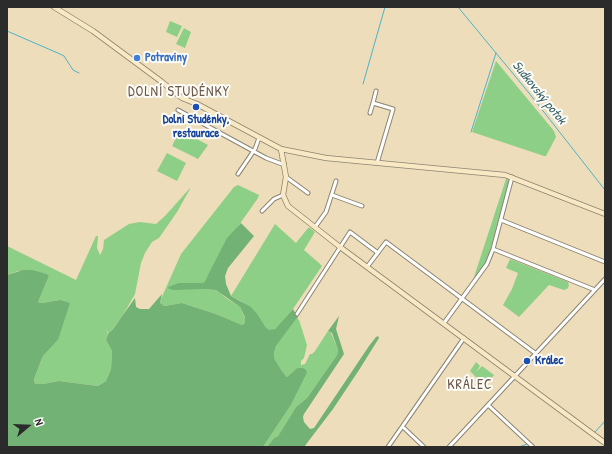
<!DOCTYPE html>
<meta charset="utf-8">
<style>
body{margin:0}
#map{position:relative;width:612px;height:454px;overflow:hidden;background:#edddba;font-family:"Patrick Hand",sans-serif}
canvas{display:block}
.frame{position:absolute;inset:0;border:8px solid #2b2b2b;pointer-events:none}
.north{position:absolute;left:8px;top:406px;width:40px;height:40px;-webkit-text-stroke:3px #fdfcf7;paint-order:stroke;rotate:71deg;font-size:11px;font-weight:700;line-height:16px;text-align:center;color:#2b2b2b}
.north::after{content:'';display:block;margin:auto;width:14px;height:18px;background:#2b2b2b;clip-path:polygon(50% 0,100% 100%,50% 72%,0 100%)}
</style>
<div id="map">
<canvas width="612" height="454"></canvas>
<div class="frame"></div>
<div class="north">N</div>
</div>
<script>
const ctx = document.querySelector('canvas').getContext('2d');
ctx.lineJoin = 'round';
function fill(path, color) { ctx.fillStyle = color; ctx.fill(path, 'evenodd'); }
const toPath = rows => new Path2D(rows.map(r => 'M' + r).join(''));
function strokePath(path, color, width, dash) { ctx.strokeStyle = color; ctx.lineWidth = width; ctx.lineCap = dash ? 'butt' : 'round'; ctx.setLineDash(dash || []); ctx.stroke(path); }
function drawText(font, color, halo, rows, align = 'center') {
  ctx.font = font + ' "Patrick Hand",sans-serif'; ctx.lineWidth = 4; ctx.setLineDash([]); ctx.textBaseline = 'middle'; ctx.strokeStyle = halo; ctx.fillStyle = color; for (const [text, x, y, turn = 0] of rows) {
    ctx.save(); ctx.translate(x, y); ctx.rotate((+turn || 0) * Math.PI / 180); ctx.textAlign = isNaN(turn) ? turn : align; if (halo) ctx.strokeText(text, 0, 0); ctx.fillText(text, 0, 0); ctx.restore();
  }
}
fill(toPath([
 [170,21,182,26,177,37,166,32],
 [184,28,191,32,185,48,176,44],
 [496,61,554,131,556,137,546,156,544,156,472,132],
 [180,130,208,145,198,159,172,146],
 [167,153,186,163,177,181,157,171],
 [506,179,510,179,490,251,486,262,478,275,474,277],
 [238,185,257,194,259,195,258,198,239,225,205,281,203,283,179,283,202,289,216,290,219,292,226,298,240,307,245,318,245,323,242,325,216,314,182,303,164,306,161,305,160,303,161,299,181,254,234,187],
 [190,188,190,189,177,212,159,238,152,242,145,253,141,263,135,294,123,315,109,334,106,329,108,334,106,340,112,351,111,369,106,381,98,386,59,381,43,384,35,384,34,379,43,356,58,340,60,300,42,303,38,302,49,276,47,274,18,271,7,275,7,246,76,280,96,236,98,236,97,248,100,255,103,249,104,240,129,224,140,222,156,224,165,216],
 [275,224,296,243,308,228,310,228,315,232,304,250,319,263,322,266,293,309,275,329,272,331,269,330,265,326,258,315,241,301,231,296],
 [510,259,568,282,569,286,567,289,564,290,549,285,519,317,503,305,512,289,518,273,506,268],
 [296,318,299,320,307,345,304,358,301,361,301,365,305,364,310,354,312,354,315,351,328,331,331,333,338,350,337,355,307,398,296,407,278,436,274,438,267,447,263,447,291,405,307,373,297,368,287,377,282,371,274,358,274,353,276,346],
 [476,362,480,366,476,372,482,366,494,375,485,386,470,371]
]), '#8ecf87');
fill(toPath([
 [241,223,254,236,228,268,225,276,226,284,231,296,251,307,258,315,265,326,269,330,275,329,293,309,298,318,296,319,276,346,274,353,274,358,282,371,287,377,297,368,303,368,306,370,307,373,291,405,263,447,7,447,7,275,23,270,32,270,47,274,49,276,38,302,42,303,60,300,70,303,58,340,43,356,39,366,34,379,35,384,43,384,59,381,98,386,106,381,111,369,112,351,106,340,108,334,113,329,135,298,136,307,140,309,149,309,162,294,160,303,164,306,182,303,216,314,242,325,245,323,245,317,240,307,216,290,202,289,175,290,169,289,168,287,179,283,203,283,205,281,227,238],
 [339,316,336,329,344,354,304,414,303,417,304,422,310,429,314,428,369,346,376,337,378,336,379,338,359,370,333,409,304,447,267,447,274,438,278,436,296,407,307,398,337,355,338,350,332,333,328,331]
]), '#72b274');
strokePath(toPath([
 [458,7,529,93,605,190],
 [7,31,60,54,64,56,73,70,79,73],
 [363,84,385,7],
 [471,132,496,53],
 [595,432,605,421],
 [519,447,527,444]
]), '#4bb3c9', 1);
const street = toPath([
 [376,91,373,103,393,109,377,163],
 [178,110,266,158,282,164,284,163],
 [370,113,373,103],
 [238,174,255,149,259,138],
 [286,177,308,193],
 [332,195,362,206],
 [262,211,274,199,283,195],
 [501,220,605,262],
 [315,227,326,212,336,181],
 [493,249,595,290],
 [367,267,386,242,535,353],
 [297,314,350,232,378,253],
 [444,323,487,264,493,249,512,177],
 [488,405,533,447],
 [404,428,424,447],
 [388,447,464,338],
 [449,447,605,279]
]);
const secondary = toPath([
 [54,7,93,31,162,82,182,98,197,104,281,149,326,158,505,175,605,214],
 [281,149,286,177,283,195,288,206,340,247,605,443]
]);
strokePath(street, '#8c8472', 5);
strokePath(secondary, '#8c8472', 6);
strokePath(street, '#fff', 3);
strokePath(secondary, '#f8e8c3', 4.5);
for (const [x, y, r, color] of [
 [137,58,4,"#3f7fe0"],
 [196,107,4,"#1a4fb4"],
 [527,361,4,"#1a4fb4"]
]) { const dot = new Path2D(); dot.arc(x, y, r, 0, 2 * Math.PI); ctx.fillStyle = color; ctx.fill(dot); strokePath(dot, '#fdfcf7', 1.5); }
drawText('bold 12px', '#366cbe', '#fdfcf7', [
 ["Potraviny",145,58]
], 'left');
drawText('bold 12px', '#164399', '#fdfcf7', [
 ["Dolní Studénky,",196,120],
 ["restaurace",196,134],
 ["Králec",535,361,"left"]
]);
drawText('italic 13px', '#38616a', '#fdfcf7', [
 ["Sudkovský potok",539,93,51]
]);
ctx.letterSpacing = '1px';
drawText('14px', '#6c574b', '#fdfcf7', [
 ["DOLNÍ STUDÉNKY",179,92],
 ["KRÁLEC",470,385]
]);
ctx.letterSpacing = '0px';
</script>
